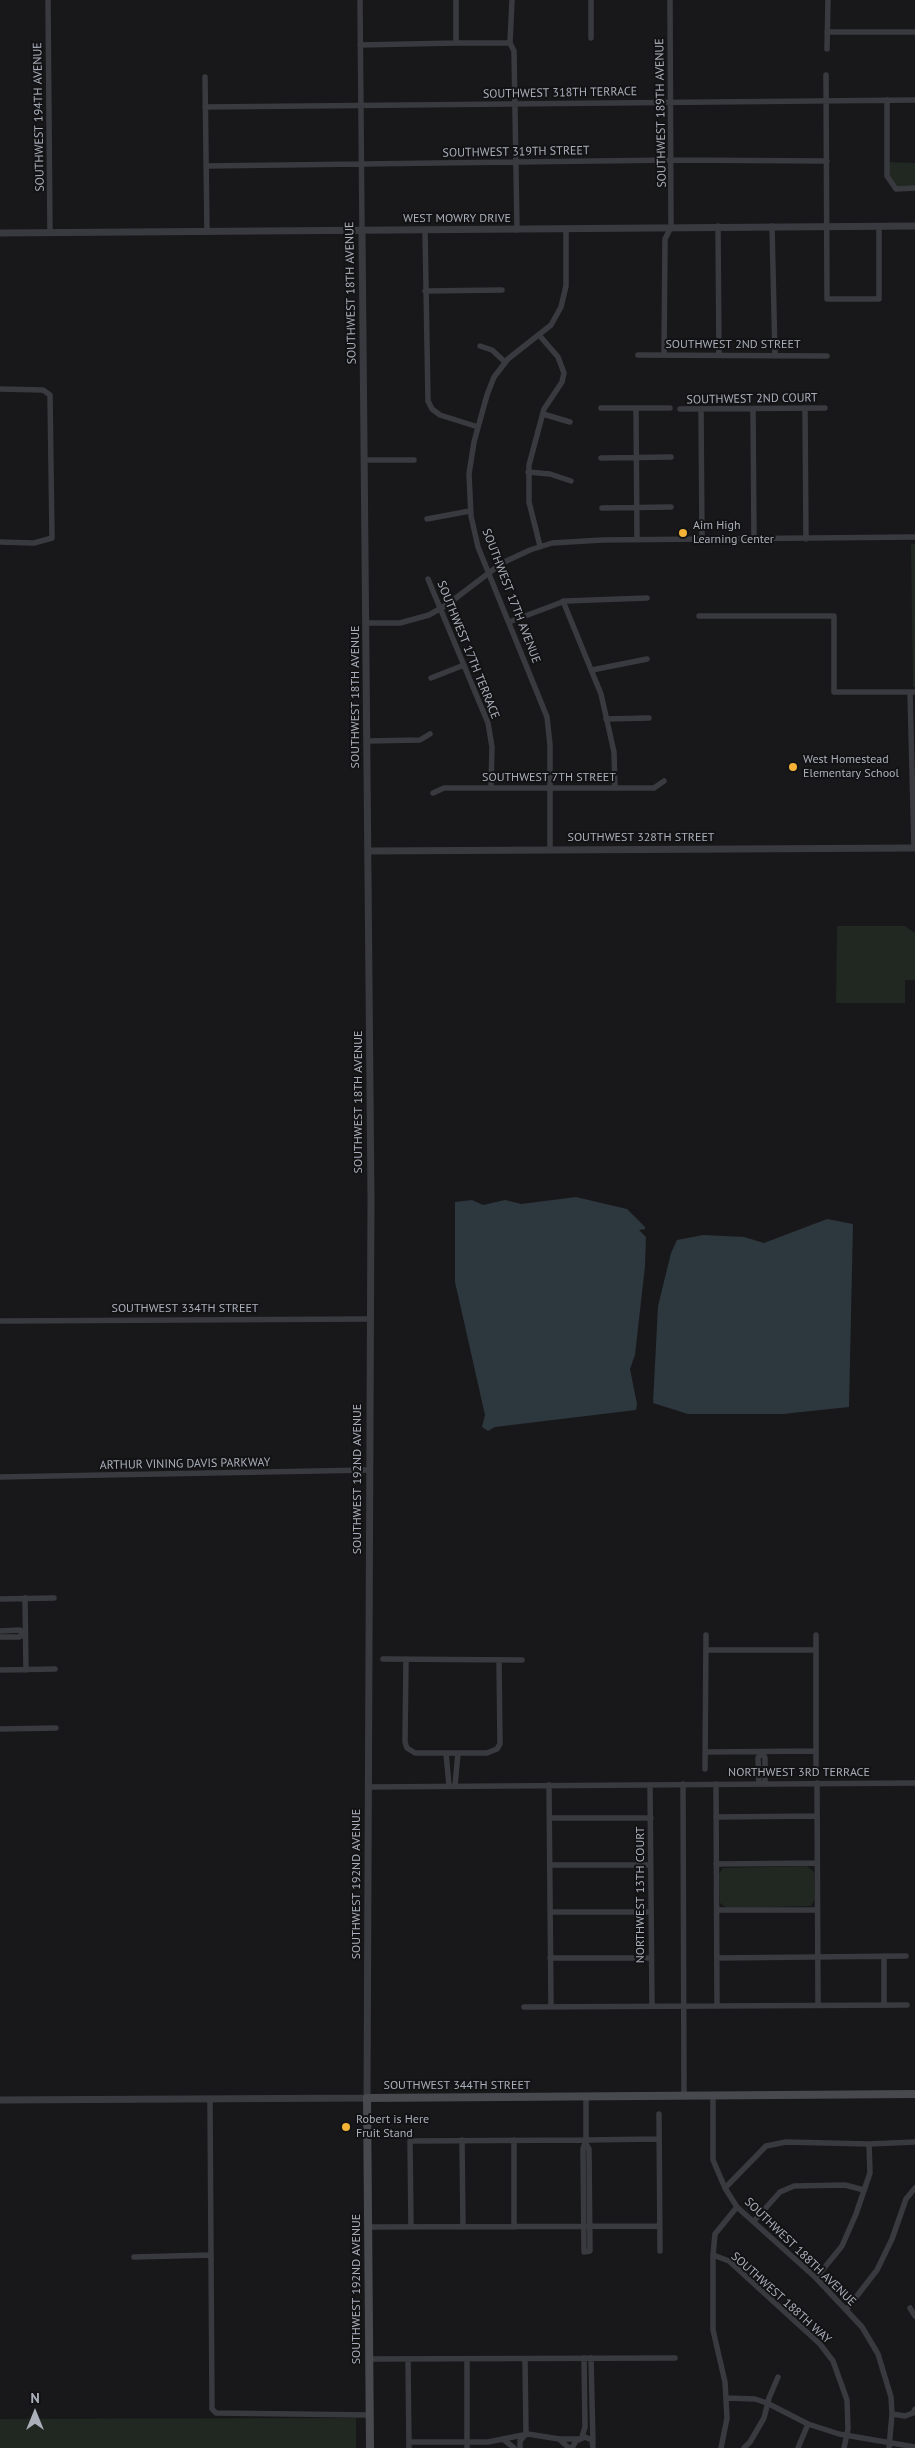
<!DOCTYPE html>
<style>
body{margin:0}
#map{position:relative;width:915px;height:2448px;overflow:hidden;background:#18181a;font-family:"PT Sans",sans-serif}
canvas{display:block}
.north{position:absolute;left:10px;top:2388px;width:50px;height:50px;-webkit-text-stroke:4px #131315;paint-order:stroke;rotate:0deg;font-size:14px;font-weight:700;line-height:20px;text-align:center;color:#aaafba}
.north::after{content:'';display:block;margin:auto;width:18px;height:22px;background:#aaafba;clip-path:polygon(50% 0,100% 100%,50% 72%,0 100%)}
</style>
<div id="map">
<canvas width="915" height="2448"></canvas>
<div class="north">N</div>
</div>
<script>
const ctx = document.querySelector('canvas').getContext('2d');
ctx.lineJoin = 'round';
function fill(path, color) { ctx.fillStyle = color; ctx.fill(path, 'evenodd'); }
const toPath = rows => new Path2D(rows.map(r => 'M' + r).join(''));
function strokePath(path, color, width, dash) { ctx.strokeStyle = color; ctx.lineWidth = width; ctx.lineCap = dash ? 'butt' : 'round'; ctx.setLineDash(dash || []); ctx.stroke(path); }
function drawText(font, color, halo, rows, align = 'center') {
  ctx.font = font + ' "PT Sans",sans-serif'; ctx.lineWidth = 4; ctx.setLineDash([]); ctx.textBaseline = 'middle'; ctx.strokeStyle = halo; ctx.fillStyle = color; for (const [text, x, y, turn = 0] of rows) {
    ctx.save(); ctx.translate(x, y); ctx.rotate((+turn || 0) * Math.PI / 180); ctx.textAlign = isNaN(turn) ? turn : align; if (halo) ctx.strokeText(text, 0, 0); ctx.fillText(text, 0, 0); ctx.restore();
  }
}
fill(toPath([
 [888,162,915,163,915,188,896,188,888,176],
 [911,544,915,544,915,687,913,687],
 [837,926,905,926,915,933,915,980,905,980,905,1003,836,1003],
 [807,1866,814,1872,815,1899,811,1906,727,1908,720,1903,719,1874,723,1868],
 [356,2418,356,2448,0,2448,0,2419]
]), '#202821');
fill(toPath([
 [576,1197,627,1209,645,1227,645,1229,639,1230,646,1237,645,1266,635,1355,630,1369,637,1404,636,1410,495,1427,488,1431,482,1427,485,1415,455,1282,455,1202,472,1200,483,1205,505,1200,521,1204],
 [827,1219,853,1224,849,1407,783,1414,688,1414,653,1403,658,1306,671,1253,677,1240,703,1235,744,1237,764,1243]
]), '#2d373e');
strokePath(toPath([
 [48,0,50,233],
 [360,0,362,231],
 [591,0,591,38],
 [827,32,915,32],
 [456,43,510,43],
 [510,43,514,51,517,230],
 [510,43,512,0],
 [360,45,456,43,456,0],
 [827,49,828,0],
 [826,75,827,299,879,299,879,226],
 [205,77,207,232],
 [887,100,887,176,896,189,915,188],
 [205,107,915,100],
 [206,166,672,160,827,161],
 [718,226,719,355],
 [772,226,775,356],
 [425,230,428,401,432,409,440,415,478,427],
 [425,291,502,290],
 [539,335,558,357,564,373,562,382,544,409,529,465,529,502,540,546],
 [480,346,492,350,505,362],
 [638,355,827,356],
 [664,355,665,239,671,227,670,0],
 [0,389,43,390,50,395,52,538,34,543,0,542],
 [601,408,670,408],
 [805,408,806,539],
 [636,409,637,539],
 [680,409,825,408],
 [701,409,702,539],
 [753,409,754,539],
 [543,414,570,422],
 [601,458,671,457],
 [365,460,414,460],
 [528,472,550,474,571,481],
 [602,508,671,507],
 [427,519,470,511],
 [428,579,488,723,492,747,491,788],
 [563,601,601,694,614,752,615,788],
 [699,616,834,616,834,692,915,692],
 [509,622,565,601,647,598],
 [366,623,400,623,429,615,448,604,502,563,530,550,552,543,602,540,915,537],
 [592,670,647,659],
 [431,678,464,665],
 [910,692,914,848],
 [606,719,649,718],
 [367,741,420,740,430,734],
 [433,793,444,788,654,788,664,781],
 [550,850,550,745,547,717,478,547,471,516,469,474,474,442,487,395,494,377,508,359,551,325,561,307,566,286,566,229],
 [0,1321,370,1319],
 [0,1477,369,1470],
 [25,1598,26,1670],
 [0,1599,54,1598],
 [0,1631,20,1630,22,1634],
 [816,1635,816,1772],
 [0,1637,19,1637,25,1634],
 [706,1650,816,1650],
 [383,1659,522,1660],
 [406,1659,405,1742,407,1748,415,1753,487,1753,497,1749,500,1744,499,1660],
 [0,1670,55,1669],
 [0,1729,56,1728],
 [706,1752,816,1751],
 [446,1753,449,1786],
 [705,1769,706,1635],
 [817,1783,818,2005],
 [683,1784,684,2095],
 [716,1784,717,2005],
 [759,1784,758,1758,762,1752,765,1758,765,1784],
 [549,1785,551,2007],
 [650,1785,652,2006],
 [455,1786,458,1753],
 [368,1787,915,1783],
 [716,1817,817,1816],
 [550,1818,651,1818],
 [716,1864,817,1863],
 [550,1865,651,1865],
 [717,1910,817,1910],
 [550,1912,651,1912],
 [550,1958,651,1958],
 [717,1958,906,1956],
 [884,2005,884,1956],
 [524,2007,907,2005],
 [713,2095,713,2160,725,2188,737,2207,816,2278,862,2327,878,2354,891,2397,892,2414,889,2448],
 [210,2100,212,2409,216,2413,369,2415],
 [659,2114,660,2251],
 [462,2140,463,2227],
 [514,2140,514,2227],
 [586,2144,589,2149,590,2251,584,2252,583,2149,586,2140,659,2139],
 [725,2188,766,2146,786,2142,869,2144,915,2142],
 [754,2221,780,2192,794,2186,845,2185,864,2190],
 [368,2227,659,2226],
 [411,2227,410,2141,586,2140,586,2096],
 [713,2255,729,2261,820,2344,833,2361,847,2400,848,2429,844,2448],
 [134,2257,211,2255],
 [816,2278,842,2246,856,2214,870,2173,869,2144],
 [910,2308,915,2316],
 [846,2310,877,2270,892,2239,906,2199,915,2188],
 [591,2358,593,2443],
 [369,2359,675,2358],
 [408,2359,409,2448],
 [467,2359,467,2448],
 [726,2398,755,2399,767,2403,808,2424,839,2434,915,2447],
 [892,2414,905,2416,913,2413,915,2409],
 [582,2437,585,2427,584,2358],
 [503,2439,514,2448],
 [559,2439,569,2448],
 [409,2442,488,2442,528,2434,559,2439,578,2439],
 [520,2448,520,2441,526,2434,525,2359],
 [572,2448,576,2441,585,2437,592,2440,593,2448],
 [721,2448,727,2418,725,2382,713,2330,713,2255,715,2234,737,2207],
 [744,2448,750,2442,764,2418,769,2398,778,2377],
 [798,2448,808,2424]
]), '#393a3f', 5.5);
strokePath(toPath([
 [0,233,915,226],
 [369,851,915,848],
 [0,2100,367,2098,371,1198,362,231]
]), '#393a3f', 7);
strokePath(toPath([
 [370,2448,367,2098,915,2094]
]), '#47494f', 8);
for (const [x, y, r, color] of [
 [683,533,5,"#f4b336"],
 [793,767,5,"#f4b336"],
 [346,2127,5,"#f4b336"]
]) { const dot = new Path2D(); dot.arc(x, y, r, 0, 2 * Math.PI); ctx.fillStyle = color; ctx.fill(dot); strokePath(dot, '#131315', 2); }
drawText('12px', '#aaafba', '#131315', [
 ["SOUTHWEST 318TH TERRACE",560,93,-1],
 ["SOUTHWEST 189TH AVENUE",661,113,-91],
 ["SOUTHWEST 194TH AVENUE",39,117,-91],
 ["SOUTHWEST 319TH STREET",516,152,-1],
 ["WEST MOWRY DRIVE",457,219],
 ["SOUTHWEST 18TH AVENUE",351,293,-91],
 ["SOUTHWEST 2ND STREET",733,345],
 ["SOUTHWEST 2ND COURT",752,399,-1],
 ["SOUTHWEST 17TH AVENUE",511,596,69],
 ["SOUTHWEST 17TH TERRACE",468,650,68],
 ["SOUTHWEST 18TH AVENUE",356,697,-90],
 ["SOUTHWEST 7TH STREET",549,778],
 ["SOUTHWEST 328TH STREET",641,838],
 ["SOUTHWEST 18TH AVENUE",359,1102,-90],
 ["SOUTHWEST 334TH STREET",185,1309],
 ["ARTHUR VINING DAVIS PARKWAY",185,1464,-1],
 ["SOUTHWEST 192ND AVENUE",358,1479,-90],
 ["NORTHWEST 3RD TERRACE",799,1773],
 ["SOUTHWEST 192ND AVENUE",357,1884,-90],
 ["NORTHWEST 13TH COURT",641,1895,-90],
 ["SOUTHWEST 344TH STREET",457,2086],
 ["SOUTHWEST 188TH AVENUE",800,2252,44],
 ["SOUTHWEST 192ND AVENUE",357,2289,-90],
 ["SOUTHWEST 188TH WAY",781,2298,42]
]);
drawText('12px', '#aaafba', '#131315', [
 ["Aim High",693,526],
 ["Learning Center",693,540],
 ["West Homestead",803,760],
 ["Elementary School",803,774],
 ["Robert is Here",356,2120],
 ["Fruit Stand",356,2134]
], 'left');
</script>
